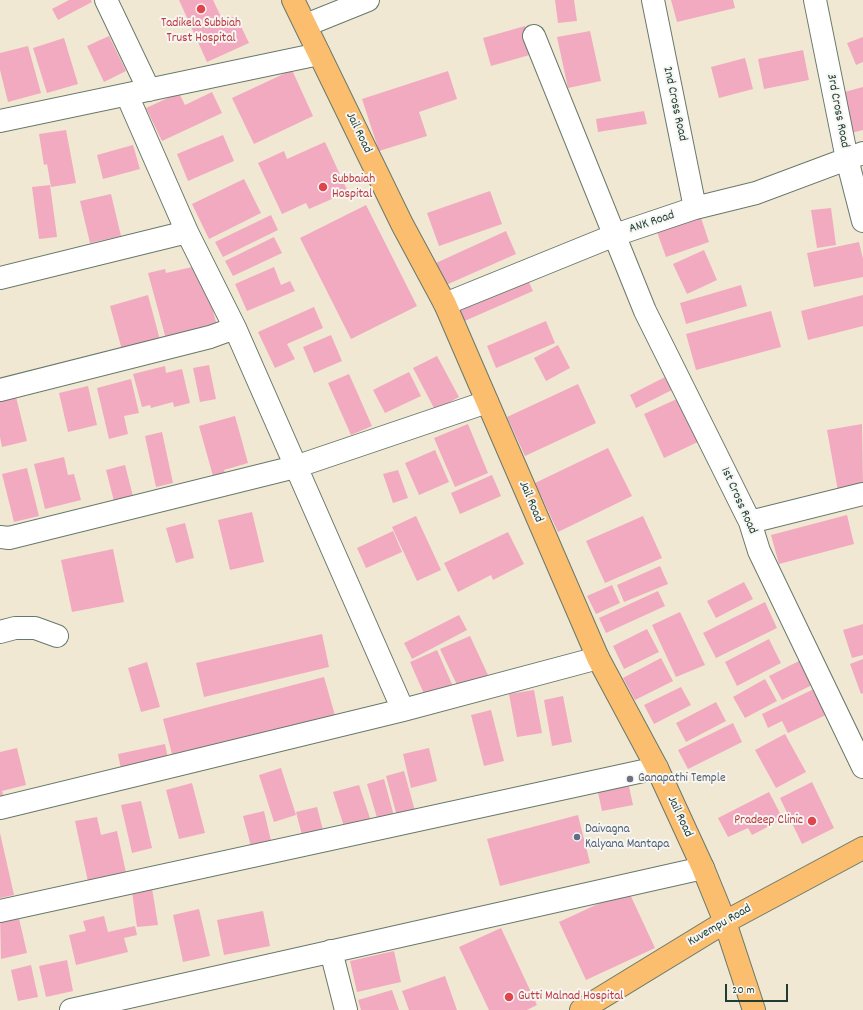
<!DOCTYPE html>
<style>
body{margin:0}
#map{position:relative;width:863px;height:1010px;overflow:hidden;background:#f0e8d2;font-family:Dekko,sans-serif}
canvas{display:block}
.scale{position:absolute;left:725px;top:984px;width:63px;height:18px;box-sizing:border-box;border:2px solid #1f3d34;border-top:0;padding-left:5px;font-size:12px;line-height:14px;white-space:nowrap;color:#1f3d34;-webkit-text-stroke:3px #f6f6f2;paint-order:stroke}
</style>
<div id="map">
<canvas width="863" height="1010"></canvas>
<div class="scale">20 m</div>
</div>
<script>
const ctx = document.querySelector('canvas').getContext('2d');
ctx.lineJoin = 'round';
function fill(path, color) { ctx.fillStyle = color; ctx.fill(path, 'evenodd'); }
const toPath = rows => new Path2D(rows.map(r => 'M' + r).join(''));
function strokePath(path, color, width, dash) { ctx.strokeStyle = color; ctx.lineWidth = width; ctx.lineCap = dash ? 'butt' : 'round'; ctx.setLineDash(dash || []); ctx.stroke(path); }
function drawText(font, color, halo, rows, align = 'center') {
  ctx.font = font + ' Dekko,sans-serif'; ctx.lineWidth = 4; ctx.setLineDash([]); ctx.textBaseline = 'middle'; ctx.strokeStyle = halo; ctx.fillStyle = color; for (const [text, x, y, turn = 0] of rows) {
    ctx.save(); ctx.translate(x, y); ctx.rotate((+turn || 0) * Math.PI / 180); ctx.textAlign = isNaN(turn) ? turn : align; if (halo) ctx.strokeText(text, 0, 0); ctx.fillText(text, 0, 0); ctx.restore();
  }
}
fill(toPath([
 [69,0,91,0,92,2,58,20,52,9],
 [179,0,213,0,223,21,236,16,249,43,207,62],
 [555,0,574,0,577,21,558,23],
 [671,0,733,0,735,8,677,22],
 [525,26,533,54,491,66,483,38],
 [590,31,601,81,568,88,557,37],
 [109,36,126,71,104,82,87,46],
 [863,37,863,62,856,65,847,43],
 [64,38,78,84,47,93,33,48],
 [28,46,41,93,8,102,0,70,0,53],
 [803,50,809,80,764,89,758,59],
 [745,58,753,89,719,98,711,67],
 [292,70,313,116,254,144,232,98],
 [448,71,457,99,419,112,427,136,379,151,362,99],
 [863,87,863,130,847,134,837,94],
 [212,92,222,113,162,141,146,108,179,93,185,105],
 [644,111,647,124,598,132,596,119],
 [66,130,76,183,51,187,47,164,44,165,39,134],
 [223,135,234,161,188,181,177,154],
 [325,142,348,192,309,209,306,203,282,214,258,163,284,151,287,159],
 [133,145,140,169,103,179,97,155],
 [244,179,261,213,209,239,192,204],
 [50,185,57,237,39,239,32,187],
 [490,191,502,224,439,246,427,213],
 [111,194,121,236,90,243,80,201],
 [366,205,417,306,351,339,300,238],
 [831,208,836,245,817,248,811,210],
 [271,215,278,230,223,257,215,242],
 [701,218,709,242,666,257,657,232],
 [506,231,516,254,446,285,436,263],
 [274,237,282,253,233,276,225,261],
 [859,242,863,259,863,277,814,287,807,253],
 [704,250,717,280,687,294,673,264],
 [201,265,217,326,166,339,148,273,165,269,166,273],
 [274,267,281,285,290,281,295,291,247,311,235,284],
 [526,276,533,291,460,323,453,308],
 [741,285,747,306,686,324,680,303],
 [148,295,160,340,122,350,110,306],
 [863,295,863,326,808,340,801,311],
 [314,307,323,328,287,344,295,359,275,368,258,332],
 [771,311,781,347,696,370,686,334],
 [546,321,555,343,496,368,487,346],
 [331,335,342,361,314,373,303,347],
 [558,345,570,368,546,381,534,358],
 [437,356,459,397,435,410,413,368],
 [209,365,216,399,200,402,193,368],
 [165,366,166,373,182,369,190,403,174,407,173,402,151,408,150,405,142,407,133,374],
 [409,372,421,396,385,413,373,390],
 [349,374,372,426,351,435,328,383],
 [665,377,672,390,636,408,630,395],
 [131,379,139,413,124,416,128,434,109,439,97,388],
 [578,384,596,423,525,456,507,417],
 [88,386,97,425,68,432,59,393],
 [15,393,27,441,2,447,0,437,0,396],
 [681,397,702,440,664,458,644,414],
 [235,416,248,463,224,470,225,473,213,476,199,426],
 [468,424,488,473,455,487,434,438],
 [862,424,863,486,838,491,827,430],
 [162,432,173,483,156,487,145,436],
 [608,448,632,496,558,532,535,483],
 [435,450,449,482,419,495,405,463],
 [64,457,68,475,74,474,81,500,45,509,34,464],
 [125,465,134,500,115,505,106,470],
 [27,468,39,516,14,522,2,474],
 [398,470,408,498,393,503,383,474],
 [492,475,501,496,460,514,451,493],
 [252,512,264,562,230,570,218,520],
 [847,515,854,544,779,564,771,535],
 [416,516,441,570,417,581,392,527],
 [643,516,662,558,605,583,586,541],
 [185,523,194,558,176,563,166,528],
 [393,531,402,552,366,568,357,548],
 [508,532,524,564,493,580,491,575,458,592,444,563],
 [113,549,124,602,72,612,61,560],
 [660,566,668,584,624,602,617,585],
 [744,582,753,599,716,618,707,601],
 [612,585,620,603,596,614,587,596],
 [658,591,665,606,606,633,599,618],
 [765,602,777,628,716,658,703,633],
 [680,612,705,665,676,677,652,625],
 [459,615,467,630,412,659,404,643],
 [863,624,863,655,852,658,843,630],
 [647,629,659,652,624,669,613,646],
 [322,634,329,667,204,697,196,663],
 [470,636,488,675,459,689,440,649],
 [769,639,781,663,737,686,725,662],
 [437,650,455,691,428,703,410,662],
 [661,658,673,681,635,700,623,678],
 [803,659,816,683,782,700,769,676],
 [863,659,863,693,861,694,850,664],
 [147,662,160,707,141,712,128,668],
 [324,677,336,719,174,762,163,719],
 [765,679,777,701,745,718,733,697],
 [681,687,691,705,654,724,644,705],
 [818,687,830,713,788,733,782,721,768,728,762,714],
 [534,690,542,733,517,737,509,694],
 [563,696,572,742,552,746,544,700],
 [716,702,726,721,686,742,676,723],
 [491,710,504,761,484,766,471,715],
 [733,723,742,742,688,769,678,750],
 [785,734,806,772,776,788,755,750],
 [165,744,169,763,122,774,118,754],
 [17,748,26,785,2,791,5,800,0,802,0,752],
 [429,748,437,781,411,788,403,754],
 [281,768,296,815,274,822,259,775],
 [404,771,415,811,397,816,386,776],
 [627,777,633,805,602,811,596,783],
 [384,779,394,816,378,821,367,784],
 [812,782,834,828,802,844,780,798],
 [192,783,205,833,179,839,166,790],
 [359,785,372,824,346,833,333,792],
 [769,792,783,819,752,835,748,828,728,837,718,818],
 [141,801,152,848,132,853,121,805],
 [317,807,323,830,302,835,296,812],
 [264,811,273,849,253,854,243,816],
 [578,815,590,863,500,886,487,839],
 [97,817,101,835,117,831,128,882,90,891,75,821],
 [0,833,14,895,0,898],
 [151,882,158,925,137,927,131,885],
 [628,890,655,948,586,980,559,922],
 [199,909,210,956,183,962,173,915],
 [17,910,27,953,1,959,0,914],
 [263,911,270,946,224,955,217,920],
 [104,916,108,932,135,926,137,935,124,938,128,952,76,965,69,935,86,931,83,921],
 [501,928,537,1005,527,1010,489,1010,459,947],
 [394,951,401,982,357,992,350,961],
 [67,960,73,991,46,997,39,966],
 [31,965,38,997,18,1001,11,970],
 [445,976,457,1010,409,1010,402,991],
 [392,990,399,1010,361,1010,358,1000]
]), '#f2aac0');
const minor = toPath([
 [106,0,149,90],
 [653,0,695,208],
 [815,0,847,159,863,221],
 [306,25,368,0],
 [534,36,645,311,750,522,759,551,863,767],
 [127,95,187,232],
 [0,121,319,54],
 [0,278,187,232,235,328,403,710],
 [445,304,615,235,695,208,756,193,863,153],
 [0,390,210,337,235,328],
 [750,522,863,494],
 [0,537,9,538,295,467,487,402],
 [0,632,15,628,35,628,57,636],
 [0,808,403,710,598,658],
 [0,911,657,768],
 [331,951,346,1010],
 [71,1010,703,868]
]);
const major = toPath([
 [293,0,402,224,445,304,598,658,657,768,703,868,725,922,754,1010],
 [581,1010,725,922,863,848]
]);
strokePath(minor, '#68796b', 24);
strokePath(major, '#68796b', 24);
strokePath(minor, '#fff', 22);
strokePath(major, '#fbbd6e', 22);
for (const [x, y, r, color] of [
 [201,9,5,"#e0444e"],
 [323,187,5,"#e0444e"],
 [630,779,4,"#6b7280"],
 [812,821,5,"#e0444e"],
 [577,837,4,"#5c6f8a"],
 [509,997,5,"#e0444e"]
]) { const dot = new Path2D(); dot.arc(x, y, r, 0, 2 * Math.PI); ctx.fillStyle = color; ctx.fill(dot); strokePath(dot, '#f6f6f2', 1.5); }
drawText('13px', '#be3a42', '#f6f6f2', [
 ["Tadikela Subbiah",201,24,"center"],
 ["Trust Hospital",201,39,"center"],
 ["Subbaiah",332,180],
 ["Hospital",332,195],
 ["Pradeep Clinic",803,821,"right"],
 ["Gutti Malnad Hospital",518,997]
], 'left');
drawText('13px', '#1f3d34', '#f6f6f2', [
 ["2nd Cross Road",674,104,78],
 ["3rd Cross Road",837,111,79],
 ["Jail Road",358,133,64],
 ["ANK Road",652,223,-18],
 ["1st Cross Road",738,501,66],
 ["Jail Road",530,502,67],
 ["Jail Road",679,817,65],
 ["Kuvempu Road",720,926,-30]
]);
drawText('13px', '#5b616d', '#f6f6f2', [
 ["Ganapathi Temple",638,779]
], 'left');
drawText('13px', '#4e5e75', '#f6f6f2', [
 ["Daivagna",585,830],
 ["Kalyana Mantapa",585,845]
], 'left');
</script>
